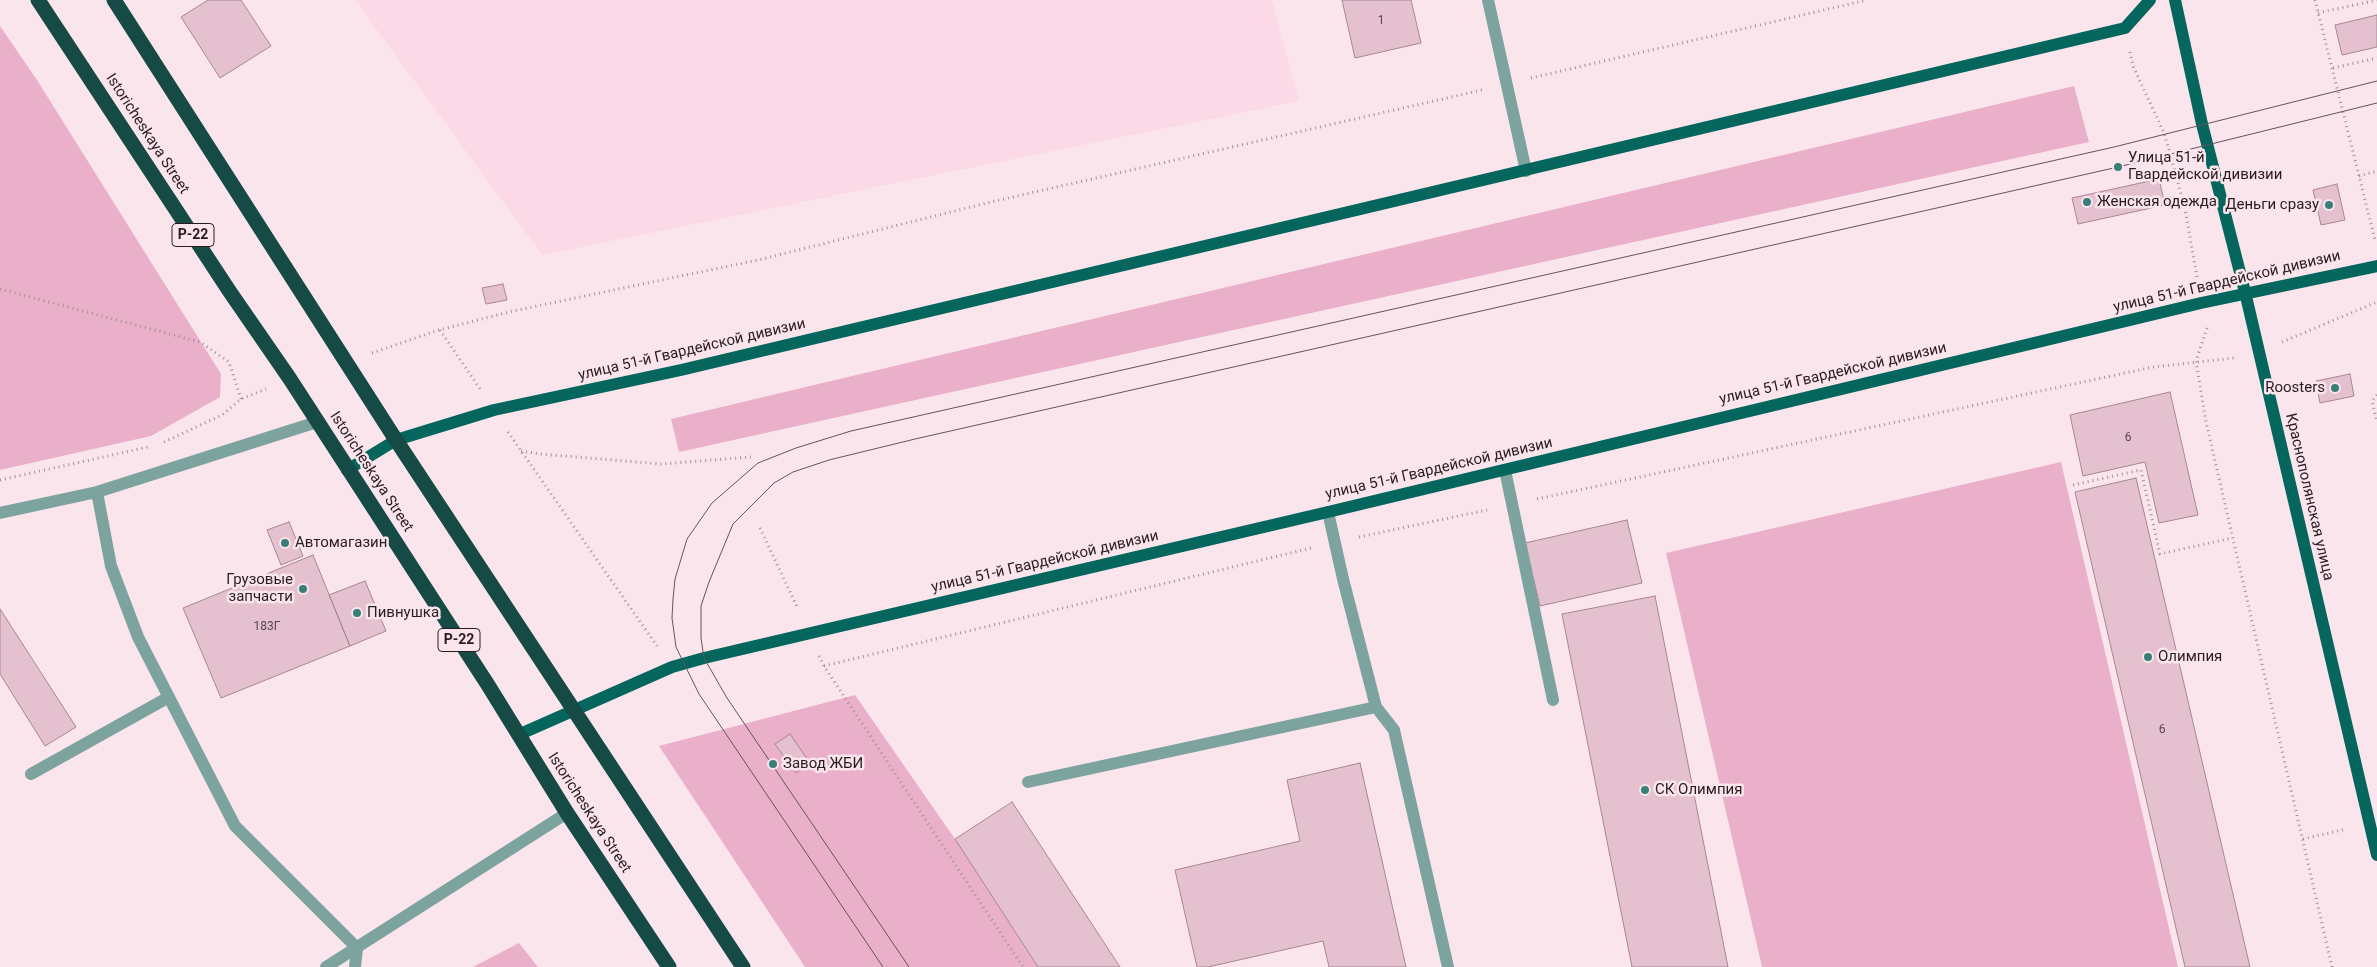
<!DOCTYPE html>
<meta charset="utf-8">
<style>
body{margin:0}
canvas{display:block;background:#fbe5ed}
</style>
<canvas width="2377" height="967"></canvas>
<script>
const ctx = document.querySelector('canvas').getContext('2d');
ctx.lineJoin = 'round';
function fill(path, color) { ctx.fillStyle = color; ctx.fill(path, 'evenodd'); }
const toPath = rows => new Path2D(rows.map(r => 'M' + r).join(''));
function strokePath(path, color, width, dash) { ctx.strokeStyle = color; ctx.lineWidth = width; ctx.lineCap = dash ? 'butt' : 'round'; ctx.setLineDash(dash || []); ctx.stroke(path); }
function drawText(font, color, halo, rows, align = 'center') {
  ctx.font = font + ' Roboto,sans-serif'; ctx.lineWidth = 5; ctx.setLineDash([]); ctx.textBaseline = 'middle'; ctx.strokeStyle = halo; ctx.fillStyle = color; for (const [text, x, y, turn = 0] of rows) {
    ctx.save(); ctx.translate(x, y); ctx.rotate((+turn || 0) * Math.PI / 180); ctx.textAlign = isNaN(turn) ? turn : align; if (halo) ctx.strokeText(text, 0, 0); ctx.fillText(text, 0, 0); ctx.restore();
  }
}
fill(toPath([
 [355,0,1272,0,1299,101,542,255]
]), '#fcd9e7');
fill(toPath([
 [0,26,37,80,221,374,220,397,151,436,0,470],
 [2074,86,2089,142,679,452,671,419],
 [2061,462,2178,967,1762,967,1666,553],
 [855,695,955,839,1038,967,805,967,659,746],
 [519,943,538,967,473,967]
]), '#eab0c9');
const building = toPath([
 [208,0,241,0,271,46,220,78,181,17,208,0],
 [1342,0,1411,0,1421,43,1355,58,1342,0],
 [2377,15,2377,47,2342,55,2335,25,2377,15],
 [2159,179,2165,205,2078,224,2072,198,2159,179],
 [2337,184,2345,220,2321,225,2313,190,2337,184],
 [503,284,507,300,486,304,482,288,503,284],
 [2350,374,2354,396,2320,403,2316,381,2350,374],
 [2170,392,2198,515,2159,523,2145,462,2083,476,2070,415,2170,392],
 [2136,478,2250,967,2185,967,2075,492,2136,478],
 [1627,520,1642,583,1540,606,1525,543,1627,520],
 [289,522,303,556,281,565,267,530,289,522],
 [313,555,350,646,221,698,183,608,313,555],
 [365,581,386,631,350,646,329,595,365,581],
 [1655,596,1728,967,1632,967,1562,614,1655,596],
 [0,609,76,727,45,746,0,674,0,609],
 [790,734,810,763,796,773,775,744,790,734],
 [1360,763,1406,967,1329,967,1323,941,1208,967,1197,967,1175,870,1300,841,1287,780,1360,763],
 [1012,802,1120,967,1038,967,955,839,1012,802]
]);
fill(building, '#e5c1d0');
strokePath(building, '#a78693', 1);
strokePath(toPath([
 [2315,0,2375,240],
 [2318,13,2377,0],
 [2130,52,2133,66,2164,133,2170,153,2185,209,2197,277],
 [2333,68,2377,58],
 [1531,78,1867,0],
 [2359,176,2377,171],
 [0,289,200,342,229,362,241,399],
 [2207,328,2196,361,2206,422,2332,967],
 [440,330,480,389],
 [2282,342,2377,302],
 [372,353,439,330,513,311,758,260,991,202,1482,90],
 [2377,395,2372,401,2377,422],
 [508,432,657,646],
 [164,442,222,415,241,399,266,389],
 [521,451,540,454,661,464,751,457],
 [0,480,148,447],
 [2073,485,2141,470,2160,554,2232,538],
 [1537,499,2153,367,2234,358],
 [760,528,798,609],
 [1359,537,1487,510],
 [819,656,824,666,1023,967],
 [824,666,1311,548],
 [2303,839,2346,829]
]), '#a19096', 3, [1, 4]);
strokePath(toPath([
 [1488,0,1526,171],
 [1505,470,1553,700],
 [97,492,111,566,138,637,235,826,357,948,355,967],
 [0,513,97,492,317,422],
 [1376,707,1394,730,1448,967],
 [31,774,169,697],
 [1028,782,1376,707,1343,579,1328,512],
 [326,967,567,813]
]), '#7da39e', 12);
strokePath(toPath([
 [2175,0,2202,124,2245,292,2377,855],
 [347,470,396,440,494,410,681,370,2125,28,2150,0],
 [518,735,672,667,704,658,1328,512,2201,303,2377,266]
]), '#05665e', 12);
strokePath(toPath([
 [38,0,230,292,290,379,488,685,567,813,669,967],
 [114,0,396,440,743,967]
]), '#154a45', 15);
strokePath(toPath([
 [883,967,699,694,676,647,672,618,673,599,675,579,687,539,712,503,758,463,796,448,851,431,2114,147,2377,81],
 [909,967,727,698,704,658,701,638,701,606,709,582,733,524,774,483,793,472,829,460,915,439,2118,167,2377,103]
]), '#63545a', 1);
for (const [x, y, r, color] of [
 [2118,167,5,"#387f77"],
 [2087,202,5,"#387f77"],
 [2329,205,5,"#387f77"],
 [2335,388,5,"#387f77"],
 [285,543,5,"#387f77"],
 [303,589,5,"#387f77"],
 [357,613,5,"#387f77"],
 [2148,657,5,"#387f77"],
 [773,764,5,"#387f77"],
 [1645,790,5,"#387f77"]
]) { const dot = new Path2D(); dot.arc(x, y, r, 0, 2 * Math.PI); ctx.fillStyle = color; ctx.fill(dot); strokePath(dot, '#fbe5ed', 2); }
drawText('12px', '#57454d', null, [
 ["1",1381,21],
 ["6",2128,438],
 ["183Г",267,627],
 ["6",2162,730]
]);
for (const [x, y, w] of [
 [193,235,42],
 [459,640,42]
]) { const box = new Path2D(); box.roundRect(x - w / 2, y - 11.5, w, 23, 4); ctx.fillStyle = '#fbe5ed'; ctx.fill(box); strokePath(box, '#281c21', 1); }
drawText('bold 14px', '#281c21', null, [
 ["Р-22",193,235],
 ["Р-22",459,640]
]);
drawText('15px', '#281c21', '#fbe5ed', [
 ["Istoricheskaya Street",147,134,57],
 ["улица 51-й Гвардейской дивизии",2227,282,-13],
 ["улица 51-й Гвардейской дивизии",692,350,-13],
 ["улица 51-й Гвардейской дивизии",1833,374,-13],
 ["улица 51-й Гвардейской дивизии",1439,469,-13],
 ["Istoricheskaya Street",371,472,57],
 ["Краснополянская улица",2309,497,77],
 ["улица 51-й Гвардейской дивизии",1045,562,-13],
 ["Istoricheskaya Street",589,813,57]
]);
drawText('15px', '#281c21', '#fbe5ed', [
 ["Улица 51-й",2128,158],
 ["Гвардейской дивизии",2128,175],
 ["Женская одежда",2097,202],
 ["Деньги сразу",2319,205,"right"],
 ["Roosters",2325,388,"right"],
 ["Автомагазин",295,543],
 ["Грузовые",293,580,"right"],
 ["запчасти",293,597,"right"],
 ["Пивнушка",367,613],
 ["Олимпия",2158,657],
 ["Завод ЖБИ",783,764],
 ["СК Олимпия",1655,790]
], 'left');
</script>
